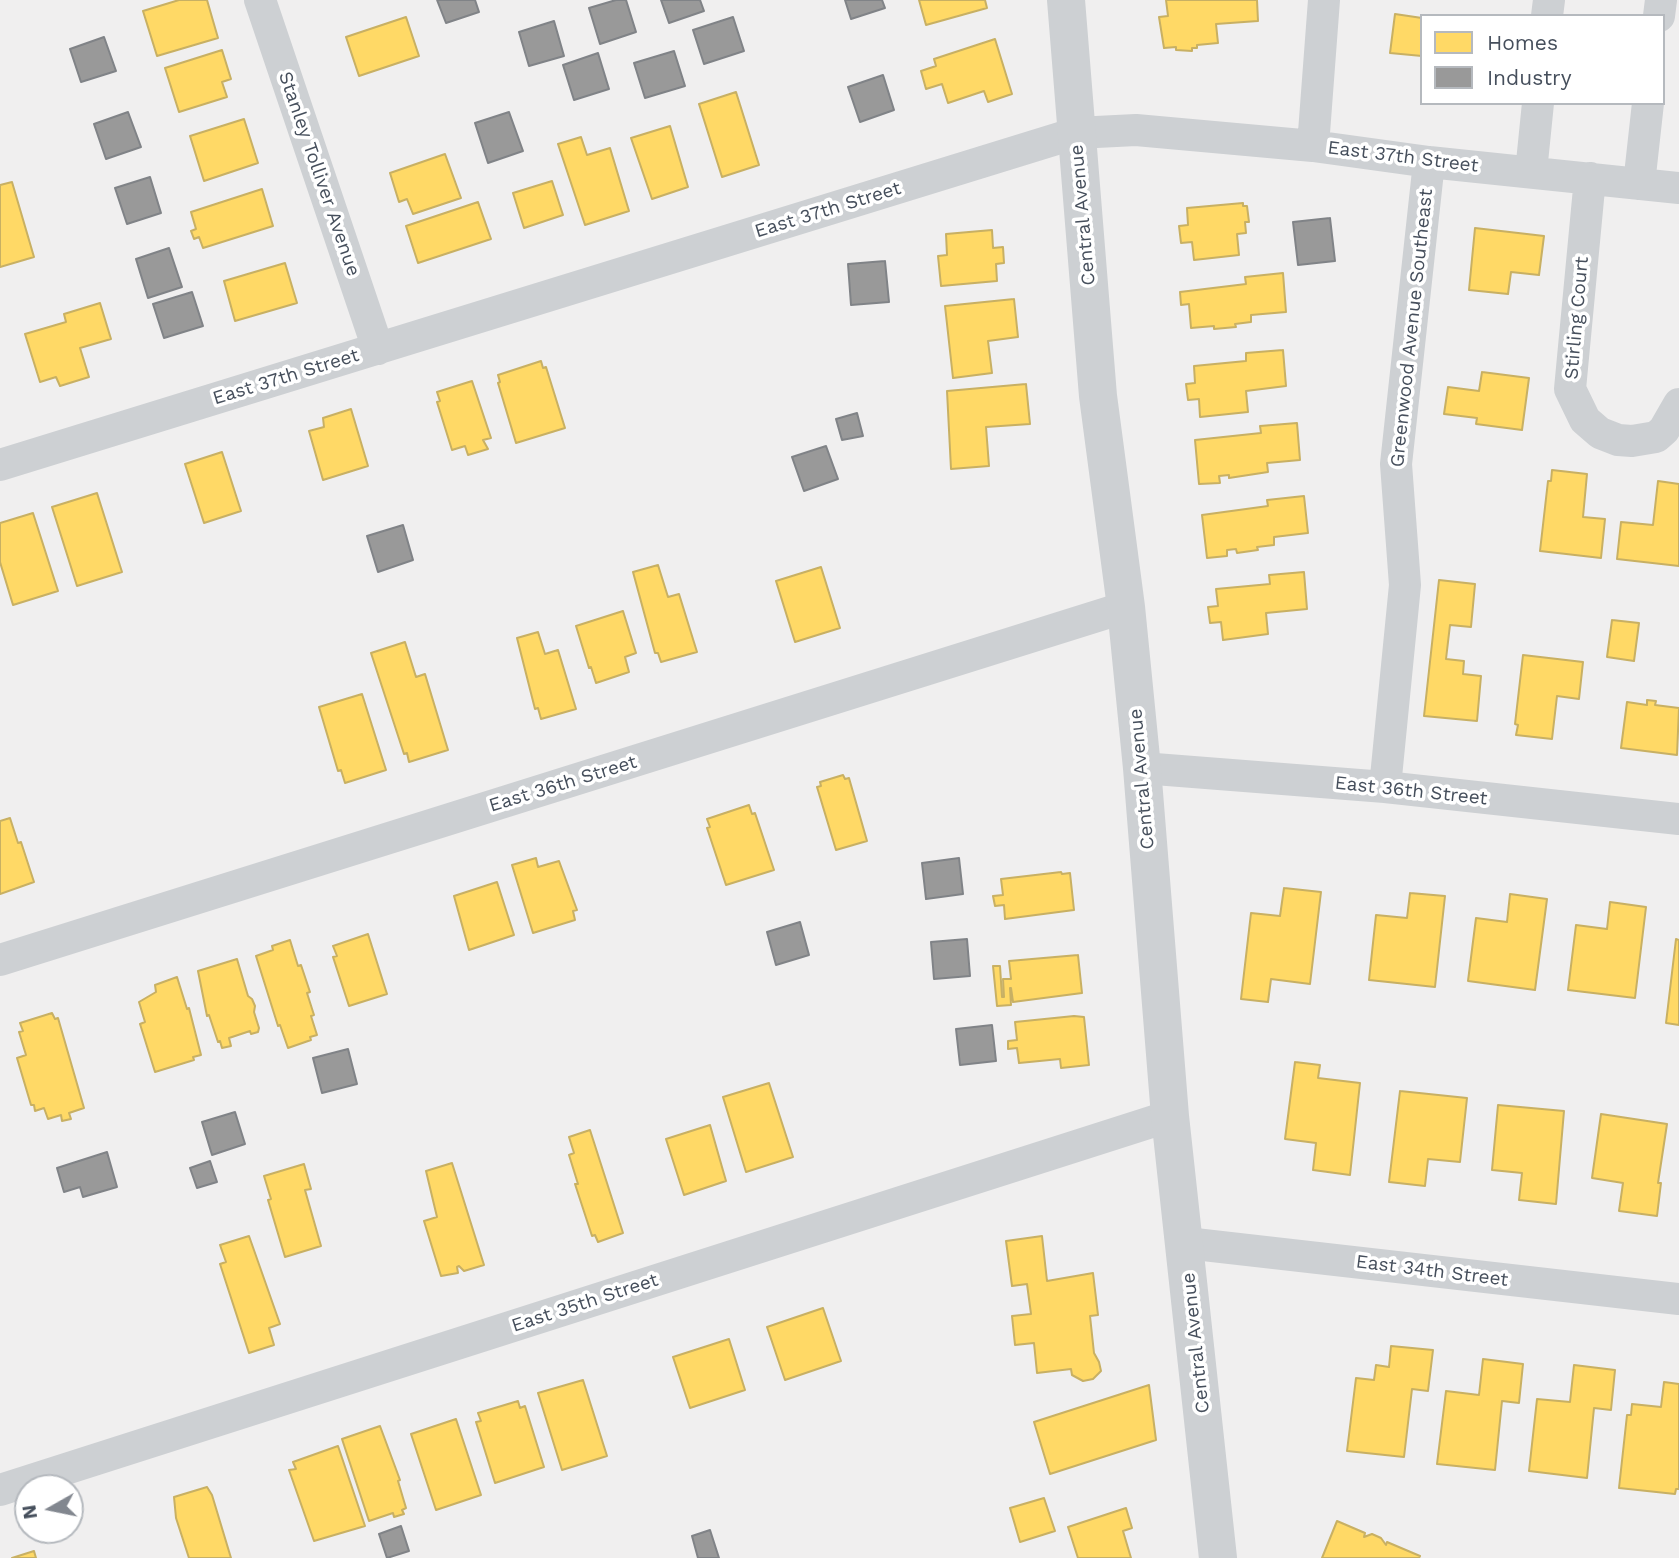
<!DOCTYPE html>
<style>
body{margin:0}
#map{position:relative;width:1679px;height:1558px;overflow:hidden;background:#f0efef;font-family:"Work Sans",sans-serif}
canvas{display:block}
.legend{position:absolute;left:1420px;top:14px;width:245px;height:91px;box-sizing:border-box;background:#fff;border:2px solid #b5b9be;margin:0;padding:9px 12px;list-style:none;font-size:21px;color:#464f5c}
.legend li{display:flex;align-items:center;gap:14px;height:35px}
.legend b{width:35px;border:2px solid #b5b9be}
.north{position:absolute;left:14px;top:1474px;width:70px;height:70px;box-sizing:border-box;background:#fff;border:2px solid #b5b9be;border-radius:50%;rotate:261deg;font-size:19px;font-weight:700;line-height:28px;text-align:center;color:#464f5c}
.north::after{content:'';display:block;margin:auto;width:24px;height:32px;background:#82878f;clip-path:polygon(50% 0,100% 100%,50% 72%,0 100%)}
</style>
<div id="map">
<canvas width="1679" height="1558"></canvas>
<ul class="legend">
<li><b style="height:19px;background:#ffd966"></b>Homes</li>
<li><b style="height:19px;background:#999"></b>Industry</li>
</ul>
<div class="north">N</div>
</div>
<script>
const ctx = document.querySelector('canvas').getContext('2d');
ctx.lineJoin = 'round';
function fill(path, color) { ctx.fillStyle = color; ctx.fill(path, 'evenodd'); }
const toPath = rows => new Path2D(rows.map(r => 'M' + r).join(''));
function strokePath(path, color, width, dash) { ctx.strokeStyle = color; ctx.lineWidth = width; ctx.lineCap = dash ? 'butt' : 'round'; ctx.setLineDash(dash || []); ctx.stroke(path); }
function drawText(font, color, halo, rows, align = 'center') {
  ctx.font = font + ' "Work Sans",sans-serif'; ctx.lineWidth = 7; ctx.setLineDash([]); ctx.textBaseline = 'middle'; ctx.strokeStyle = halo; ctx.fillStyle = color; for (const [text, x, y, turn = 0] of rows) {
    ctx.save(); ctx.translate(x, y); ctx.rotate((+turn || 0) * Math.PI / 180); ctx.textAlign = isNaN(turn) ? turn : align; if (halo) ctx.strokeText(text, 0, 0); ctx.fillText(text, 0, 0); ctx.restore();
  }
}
const homes = toPath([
 [179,0,207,0,218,38,157,56,143,11,179,0],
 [919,0,985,0,987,8,926,25,919,0],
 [1166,0,1257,0,1258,21,1216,24,1218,43,1197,45,1197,48,1192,48,1192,51,1176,50,1176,47,1164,48,1159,17,1168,16,1166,0],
 [1395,14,1422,18,1422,56,1390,53,1395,14],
 [406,17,419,56,359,76,346,37,406,17],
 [995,39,1012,94,988,102,984,91,948,103,942,84,926,89,921,71,936,66,934,59,995,39],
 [222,50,231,79,222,82,227,97,179,112,165,68,222,50],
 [736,92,759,165,722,177,699,104,736,92],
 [244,119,258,163,204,181,190,136,244,119],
 [670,126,688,187,652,199,631,138,670,126],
 [581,137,587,155,610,148,629,211,585,225,558,144,581,137],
 [445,154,461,198,413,214,407,199,399,202,390,173,445,154],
 [552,181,563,215,524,228,513,193,552,181],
 [12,182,34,257,0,267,0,185,12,182],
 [262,189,273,226,203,248,199,237,194,239,191,231,196,229,191,212,262,189],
 [478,202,491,239,418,263,406,226,478,202],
 [1243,203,1243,206,1247,206,1249,222,1245,222,1246,233,1237,234,1239,255,1194,260,1192,242,1181,243,1179,226,1188,225,1187,208,1243,203],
 [1475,228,1544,236,1539,275,1511,272,1508,294,1469,290,1475,228],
 [992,230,993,248,1003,247,1004,263,996,264,997,281,941,286,938,256,947,255,946,234,992,230],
 [285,263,297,303,235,321,224,281,285,263],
 [1283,273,1286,312,1251,315,1251,322,1235,324,1236,327,1214,329,1214,326,1191,328,1189,304,1181,305,1180,292,1246,284,1245,277,1283,273],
 [1014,299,1018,337,988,341,992,373,953,378,945,306,1014,299],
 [100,303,111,339,80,348,89,377,60,386,56,377,40,382,25,334,66,322,64,314,100,303],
 [1283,350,1286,386,1246,391,1248,412,1200,417,1199,399,1188,400,1186,384,1195,383,1194,366,1246,361,1246,353,1283,350],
 [541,361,543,368,546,367,565,428,516,443,498,383,500,382,498,375,541,361],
 [1482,372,1529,378,1522,430,1476,424,1477,418,1444,414,1448,387,1479,391,1482,372],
 [472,381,491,438,483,440,488,449,468,455,465,446,452,450,437,402,440,401,437,392,472,381],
 [1026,384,1030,424,986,427,989,466,951,469,947,391,1026,384],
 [351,409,368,466,323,480,309,431,324,427,323,418,351,409],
 [1297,423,1300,460,1267,463,1268,472,1229,478,1229,475,1219,476,1220,483,1199,484,1195,440,1261,433,1260,426,1297,423],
 [222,452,241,511,204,523,185,464,222,452],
 [1552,470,1587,474,1583,517,1605,519,1601,558,1540,551,1548,481,1551,481,1552,470],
 [1658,481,1679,484,1679,566,1617,559,1621,522,1653,525,1658,481],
 [97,493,122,572,77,586,52,507,97,493],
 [1304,496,1308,533,1274,537,1274,545,1257,547,1258,550,1237,553,1236,549,1227,550,1227,556,1207,558,1202,515,1268,506,1267,500,1304,496],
 [33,513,58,591,13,605,0,562,0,523,33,513],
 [658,565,668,597,679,594,697,652,661,662,658,653,655,653,633,572,658,565],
 [821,567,840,628,795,642,776,581,821,567],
 [1304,572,1307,609,1266,613,1268,634,1223,640,1221,622,1210,623,1208,607,1218,606,1216,589,1270,584,1269,575,1304,572],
 [1439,580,1475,584,1471,627,1450,625,1446,659,1464,661,1463,674,1481,676,1477,721,1424,716,1439,580],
 [623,611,636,653,625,657,629,672,596,683,591,667,589,668,576,626,623,611],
 [1612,620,1639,623,1634,661,1607,657,1612,620],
 [538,632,545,654,558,650,576,709,541,719,538,708,535,709,517,638,538,632],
 [405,642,416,677,425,674,448,750,409,762,407,753,404,754,371,653,405,642],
 [1523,655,1583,662,1579,699,1557,696,1552,739,1516,735,1518,725,1515,724,1523,655],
 [362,694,386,770,345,783,341,770,338,771,319,707,362,694],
 [1647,700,1656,701,1655,705,1679,708,1677,755,1621,748,1627,702,1647,705,1647,700],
 [843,775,845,779,849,778,867,841,836,850,817,787,821,786,820,782,843,775],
 [749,805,752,814,755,813,774,870,726,885,707,828,710,827,707,819,749,805],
 [10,818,18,843,21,842,34,882,0,894,0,821,10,818],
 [536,858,538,867,559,861,577,910,573,911,575,920,533,933,512,865,536,858],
 [1061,872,1062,874,1070,873,1074,910,1005,919,1004,905,995,906,993,896,1003,895,1001,879,1061,872],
 [497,882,514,935,469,950,454,896,497,882],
 [1284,888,1321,892,1310,984,1271,979,1268,1002,1241,999,1251,913,1280,916,1284,888],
 [1410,893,1445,896,1435,987,1369,980,1376,915,1407,918,1410,893],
 [1510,894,1547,899,1535,990,1468,981,1476,918,1507,922,1510,894],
 [1610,902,1646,907,1635,998,1568,990,1576,925,1607,929,1610,902],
 [368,934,387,994,349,1006,333,957,337,956,333,946,368,934],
 [1676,939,1679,940,1679,1025,1666,1023,1676,939],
 [290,940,298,966,301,965,310,992,307,993,314,1015,311,1016,317,1035,310,1037,311,1040,288,1048,280,1025,278,1026,256,956,273,950,272,946,290,940],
 [1078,955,1082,993,1013,1002,1011,988,1010,988,1011,1005,997,1006,993,966,1000,966,1002,997,1004,997,1003,979,1011,979,1009,961,1078,955],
 [237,959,248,996,252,999,255,1006,254,1012,259,1028,258,1032,251,1034,250,1031,229,1038,231,1046,222,1048,220,1041,218,1042,209,1015,207,1016,198,971,237,959],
 [177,977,187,1009,189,1008,201,1055,193,1057,194,1060,155,1072,140,1024,145,1022,139,1002,156,992,155,985,177,977],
 [52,1013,55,1019,58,1018,84,1108,69,1113,71,1119,62,1121,61,1115,48,1119,44,1108,35,1111,34,1105,31,1105,17,1058,26,1055,19,1032,23,1031,20,1023,52,1013],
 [1074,1016,1084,1017,1089,1065,1061,1068,1060,1059,1019,1063,1017,1048,1008,1049,1008,1041,1017,1040,1015,1022,1074,1016],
 [1295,1062,1320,1065,1318,1078,1360,1083,1350,1175,1313,1170,1316,1143,1285,1139,1295,1062],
 [769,1083,793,1157,746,1172,723,1097,769,1083],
 [1400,1091,1467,1098,1460,1162,1428,1159,1425,1186,1389,1182,1400,1091],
 [1498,1105,1564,1111,1556,1204,1519,1200,1522,1173,1492,1170,1498,1105],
 [1601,1114,1667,1124,1658,1183,1661,1183,1657,1216,1619,1211,1623,1183,1592,1178,1601,1114],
 [710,1125,726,1181,684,1195,666,1139,710,1125],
 [590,1130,623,1233,598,1242,595,1235,592,1236,575,1184,578,1184,569,1155,574,1153,569,1137,590,1130],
 [452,1163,484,1265,464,1271,459,1266,457,1267,458,1273,441,1276,424,1221,437,1217,426,1171,452,1163],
 [304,1164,311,1189,305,1190,321,1246,285,1257,268,1200,271,1199,264,1176,304,1164],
 [249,1236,280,1324,269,1328,274,1345,249,1353,220,1264,226,1262,220,1245,249,1236],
 [1042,1236,1047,1281,1093,1273,1098,1315,1090,1316,1094,1353,1099,1362,1101,1371,1093,1379,1083,1381,1072,1375,1071,1369,1037,1373,1034,1343,1015,1345,1012,1316,1031,1314,1027,1284,1012,1286,1006,1241,1042,1236],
 [823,1308,841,1361,785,1380,767,1327,823,1308],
 [729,1339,745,1390,690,1408,673,1357,729,1339],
 [1391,1346,1433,1350,1428,1391,1412,1389,1404,1457,1347,1451,1356,1378,1374,1380,1376,1365,1389,1367,1391,1346],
 [1483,1359,1523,1364,1519,1403,1502,1401,1495,1470,1437,1464,1446,1391,1479,1395,1483,1359],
 [1574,1365,1615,1370,1611,1410,1594,1408,1587,1478,1529,1471,1537,1399,1570,1402,1574,1365],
 [583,1380,607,1456,562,1470,538,1393,583,1380],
 [1664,1382,1679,1384,1679,1489,1676,1489,1675,1494,1619,1488,1627,1415,1631,1415,1632,1404,1661,1407,1664,1382],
 [1149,1385,1156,1440,1050,1474,1034,1422,1149,1385],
 [518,1401,520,1408,525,1406,544,1467,495,1483,476,1422,481,1421,478,1413,518,1401],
 [456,1419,481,1495,436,1510,411,1434,456,1419],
 [380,1426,400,1480,398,1481,406,1508,402,1510,404,1514,394,1517,393,1513,369,1521,342,1439,380,1426],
 [338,1446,365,1526,314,1541,289,1470,296,1469,293,1462,338,1446],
 [207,1487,212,1495,231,1558,189,1558,176,1518,174,1497,207,1487],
 [1044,1498,1055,1531,1020,1542,1010,1508,1044,1498],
 [1126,1508,1132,1528,1123,1531,1131,1558,1078,1558,1068,1527,1126,1508],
 [1337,1521,1365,1533,1364,1537,1372,1534,1381,1538,1386,1545,1387,1542,1420,1556,1419,1558,1322,1558,1337,1521],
 [34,1551,36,1558,12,1558,34,1551]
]);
fill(homes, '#ffd966');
strokePath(homes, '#c8b063', 2);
const industry = toPath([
 [437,0,475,0,479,12,446,23,437,0],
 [616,0,626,0,636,32,600,44,589,8,616,0],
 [661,0,700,0,704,11,669,23,661,0],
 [845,0,882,0,885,8,851,19,845,0],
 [733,17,744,51,704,64,693,30,733,17],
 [554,21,564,56,529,66,519,32,554,21],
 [104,37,116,71,81,82,70,49,104,37],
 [674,51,685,86,645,98,634,63,674,51],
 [598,53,609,89,574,100,563,65,598,53],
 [883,75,894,110,860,122,848,87,883,75],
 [128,112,141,147,106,159,94,124,128,112],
 [509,112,523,151,488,163,475,123,509,112],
 [150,177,161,213,127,224,115,188,150,177],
 [1330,218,1335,261,1298,265,1293,222,1330,218],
 [169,248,182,287,148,298,136,259,169,248],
 [885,261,889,302,851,305,848,264,885,261],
 [192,292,203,326,164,338,153,304,192,292],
 [857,413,863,436,842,440,836,419,857,413],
 [826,446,838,479,804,491,792,457,826,446],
 [403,525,413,560,378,572,367,536,403,525],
 [959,858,963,894,926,899,922,863,959,858],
 [800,922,809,955,776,965,767,932,800,922],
 [967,939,970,976,934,979,931,942,967,939],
 [992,1025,996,1061,960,1065,956,1029,992,1025],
 [348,1049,357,1084,322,1093,313,1058,348,1049],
 [235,1112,245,1144,212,1155,202,1122,235,1112],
 [107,1152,117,1187,83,1197,80,1187,64,1192,57,1168,107,1152],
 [210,1161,217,1182,197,1188,190,1168,210,1161],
 [401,1526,409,1551,387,1558,379,1534,401,1526],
 [710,1530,719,1558,698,1558,692,1536,710,1530]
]);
fill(industry, '#999');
strokePath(industry, '#808387', 2);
strokePath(toPath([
 [260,0,378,349],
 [1547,16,1549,0],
 [1659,16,1661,0],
 [1313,146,1324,0],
 [1531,172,1538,103],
 [1590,178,1570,389,1585,420,1600,433,1618,440,1632,441,1656,437,1664,430,1679,404],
 [1639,184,1648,103],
 [0,465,1076,133,1136,130,1313,146,1429,162,1679,188],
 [1142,768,1385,787,1679,819],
 [1385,787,1405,585,1396,464,1429,162],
 [0,960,1126,607],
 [1186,1243,1679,1299],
 [0,1490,1170,1116]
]), '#cdd0d3', 32);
strokePath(toPath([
 [1066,0,1098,396,1126,607,1142,768,1170,1116,1218,1558]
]), '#cdd0d3', 38);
drawText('19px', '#464f5c', '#fff', [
 ["East 37th Street",1403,157,7],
 ["Stanley Tolliver Avenue",319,174,71],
 ["East 37th Street",828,210,-17],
 ["Central Avenue",1083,215,-95],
 ["Stirling Court",1577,318,-85],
 ["Greenwood Avenue Southeast",1412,328,-84],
 ["East 37th Street",286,377,-17],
 ["Central Avenue",1142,779,-95],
 ["East 36th Street",563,784,-17],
 ["East 36th Street",1411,791,6],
 ["East 34th Street",1432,1271,7],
 ["East 35th Street",585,1303,-18],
 ["Central Avenue",1196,1343,-96]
]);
</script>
